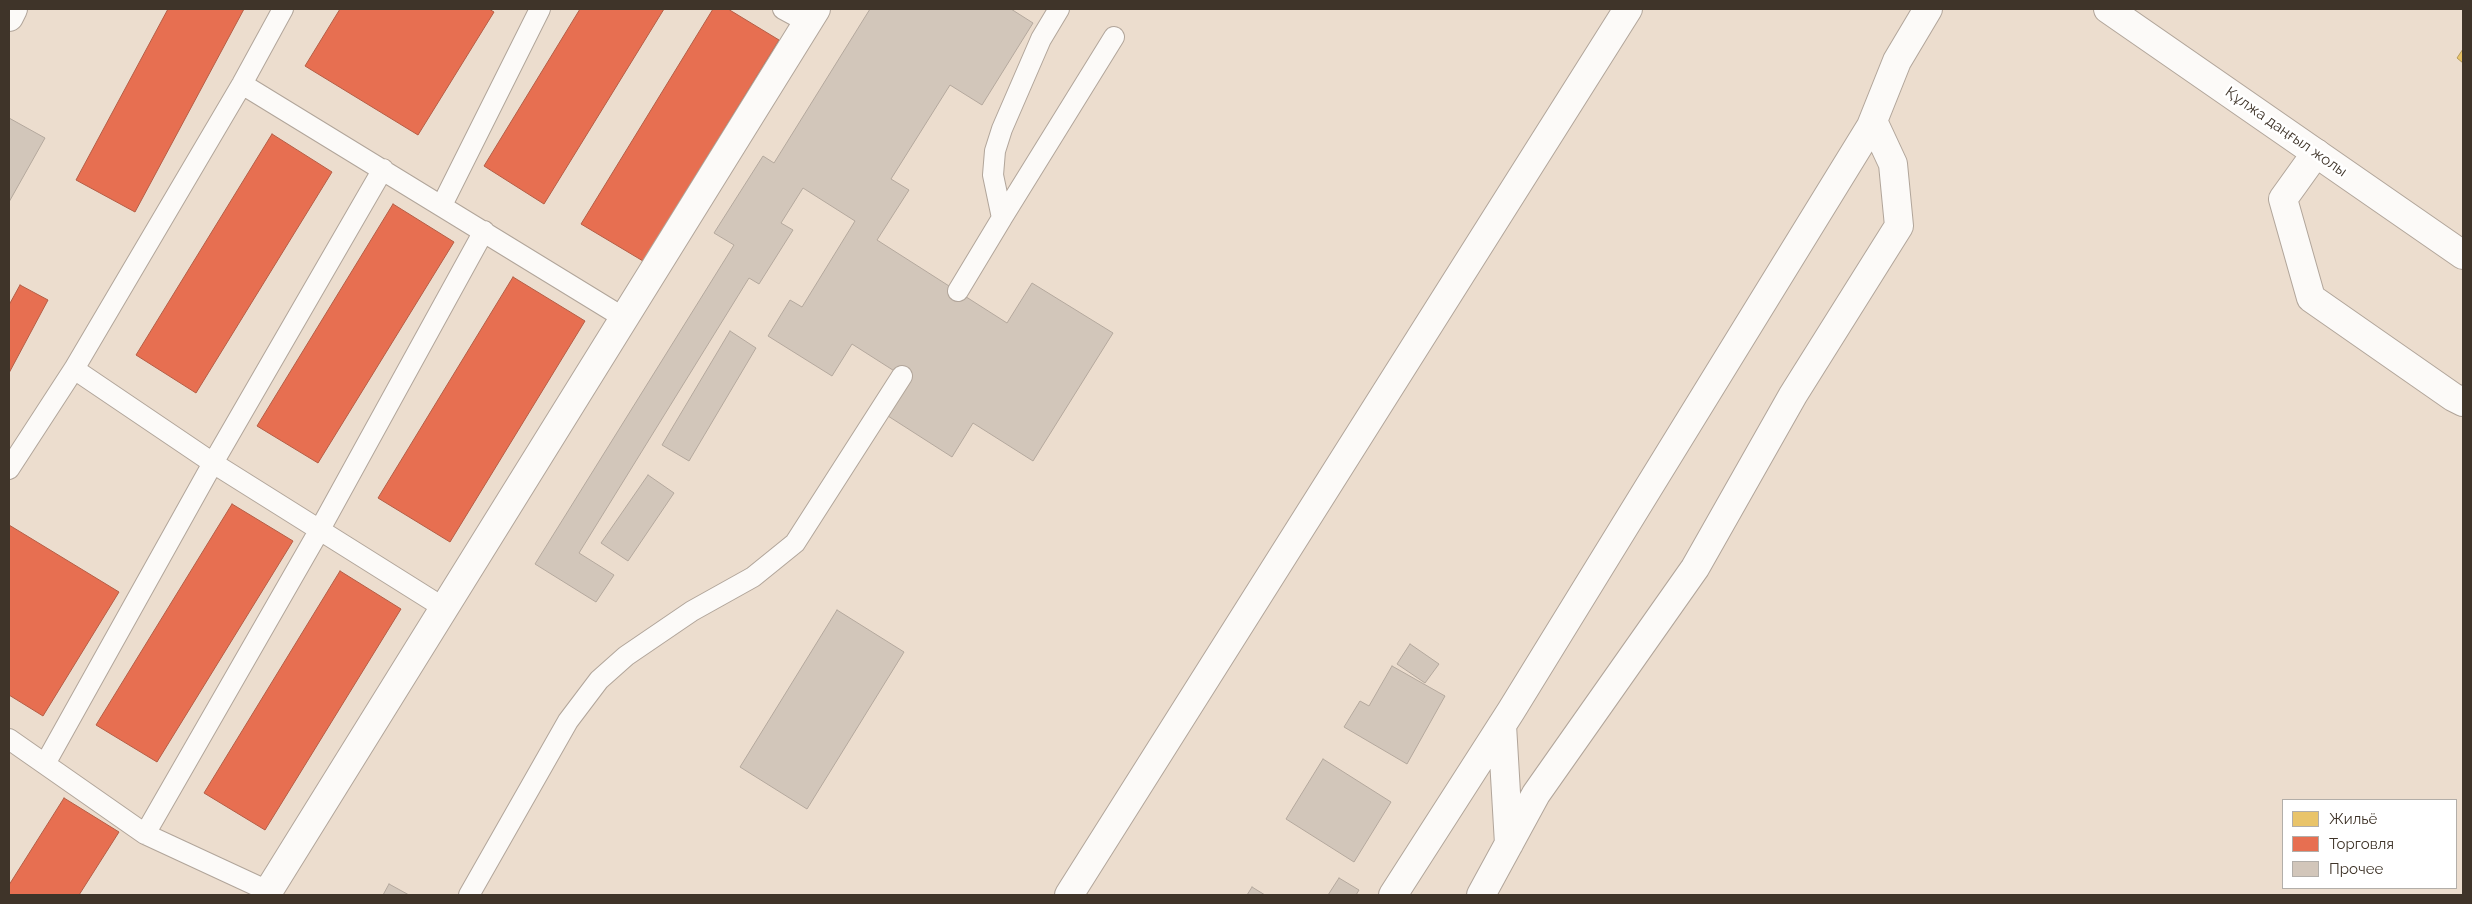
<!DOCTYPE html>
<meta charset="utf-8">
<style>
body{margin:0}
#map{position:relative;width:2472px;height:904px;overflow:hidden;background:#ecddce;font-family:Raleway,sans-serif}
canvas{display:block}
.frame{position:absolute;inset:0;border:10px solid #3f3429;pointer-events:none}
.legend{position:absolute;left:2282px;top:799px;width:175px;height:90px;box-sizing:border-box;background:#fff;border:1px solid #b2aea9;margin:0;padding:6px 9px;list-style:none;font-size:15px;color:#3f3429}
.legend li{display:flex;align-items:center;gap:10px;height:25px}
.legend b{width:25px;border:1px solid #b2aea9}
</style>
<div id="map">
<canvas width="2472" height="904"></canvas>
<div class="frame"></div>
<ul class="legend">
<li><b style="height:14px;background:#e9c46a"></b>Жильё</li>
<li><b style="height:14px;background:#e76f51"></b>Торговля</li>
<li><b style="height:14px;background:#d2c6ba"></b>Прочее</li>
</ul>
</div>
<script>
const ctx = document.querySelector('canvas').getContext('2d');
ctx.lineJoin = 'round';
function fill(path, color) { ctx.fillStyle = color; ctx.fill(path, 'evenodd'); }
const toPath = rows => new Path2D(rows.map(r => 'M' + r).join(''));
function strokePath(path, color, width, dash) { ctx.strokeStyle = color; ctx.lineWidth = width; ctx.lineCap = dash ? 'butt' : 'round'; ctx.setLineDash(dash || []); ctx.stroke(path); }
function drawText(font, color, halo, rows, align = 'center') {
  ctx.font = font + ' Raleway,sans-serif'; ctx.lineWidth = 5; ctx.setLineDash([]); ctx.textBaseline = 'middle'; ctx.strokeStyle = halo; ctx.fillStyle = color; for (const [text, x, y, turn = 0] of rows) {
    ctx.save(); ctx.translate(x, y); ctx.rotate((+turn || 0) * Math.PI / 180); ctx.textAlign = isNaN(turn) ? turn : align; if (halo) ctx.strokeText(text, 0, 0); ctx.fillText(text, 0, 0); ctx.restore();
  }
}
const homes = toPath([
 [2463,49,2463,63,2457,58,2463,49]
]);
fill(homes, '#e9c46a');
strokePath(homes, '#b69956', 1);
const shops = toPath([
 [168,9,244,9,135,212,76,180,168,9],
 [340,9,489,9,494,12,418,135,305,66,340,9],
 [580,9,664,9,544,204,484,166,580,9],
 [713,9,728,9,779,40,643,261,581,224,713,9],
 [272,134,332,172,196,393,136,355,272,134],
 [393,204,454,242,318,463,257,426,393,204],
 [513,277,585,321,450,542,378,498,513,277],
 [20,285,48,300,9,373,9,305,20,285],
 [232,504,293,541,157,762,96,725,232,504],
 [9,525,119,592,43,716,9,695,9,525],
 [340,571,401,609,265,830,204,793,340,571],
 [64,798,119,832,79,895,9,895,9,885,64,798]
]);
fill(shops, '#e76f51');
strokePath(shops, '#b55d45', 1);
const building = toPath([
 [870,9,1011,9,1033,23,982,105,950,85,891,179,909,190,877,240,1007,323,1032,283,1113,333,1033,461,973,423,952,457,888,416,910,381,852,344,832,376,768,336,790,300,802,307,855,221,803,188,781,223,793,230,759,284,749,278,579,553,614,575,596,602,535,564,734,245,714,233,763,156,774,163,870,9],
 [9,118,45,138,9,202,9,118],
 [730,331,756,348,689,461,662,445,730,331],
 [648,475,674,493,628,561,601,543,648,475],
 [837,610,904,652,807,809,740,767,837,610],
 [1410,644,1439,664,1425,683,1397,664,1410,644],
 [1392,666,1445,696,1407,764,1344,727,1360,701,1369,706,1392,666],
 [1323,759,1391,802,1354,862,1286,819,1323,759],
 [1339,878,1359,890,1356,895,1328,895,1339,878],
 [389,884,409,895,383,895,389,884],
 [1252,887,1265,895,1247,895,1252,887]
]);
fill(building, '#d2c6ba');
strokePath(building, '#b4a89d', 1);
const service = toPath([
 [783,9,807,22],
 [242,84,624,318],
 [442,205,540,9],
 [1002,218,1114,37],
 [958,291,1002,218,993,175,995,151,1002,129,1041,39,1059,9],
 [74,369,213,463,444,608],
 [9,469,74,369,242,84,283,9],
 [9,739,145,834,268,891],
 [45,764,213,463,383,169],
 [145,834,319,531,484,231],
 [469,895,568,721,599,680,626,656,692,611,753,577,795,543,902,376]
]);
const minor = toPath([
 [9,17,13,9],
 [2316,153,2283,199,2311,298,2453,397,2463,402],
 [1502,725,1509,844],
 [266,895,816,9],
 [1069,895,1628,9],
 [1393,895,1511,711,1871,126,1897,61,1928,9],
 [1481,895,1536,794,1695,568,1793,395,1899,226,1893,164,1873,121]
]);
const primary = toPath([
 [2108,9,2463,255]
]);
strokePath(service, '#b1a59a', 22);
strokePath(minor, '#b1a59a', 30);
strokePath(primary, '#b1a59a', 30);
strokePath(service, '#fcfaf8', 20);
strokePath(minor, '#fcfaf8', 28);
strokePath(primary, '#fcfaf8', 28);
drawText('15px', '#3f3429', '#fff', [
 ["Құлжа даңғыл жолы",2286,132,35]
]);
</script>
